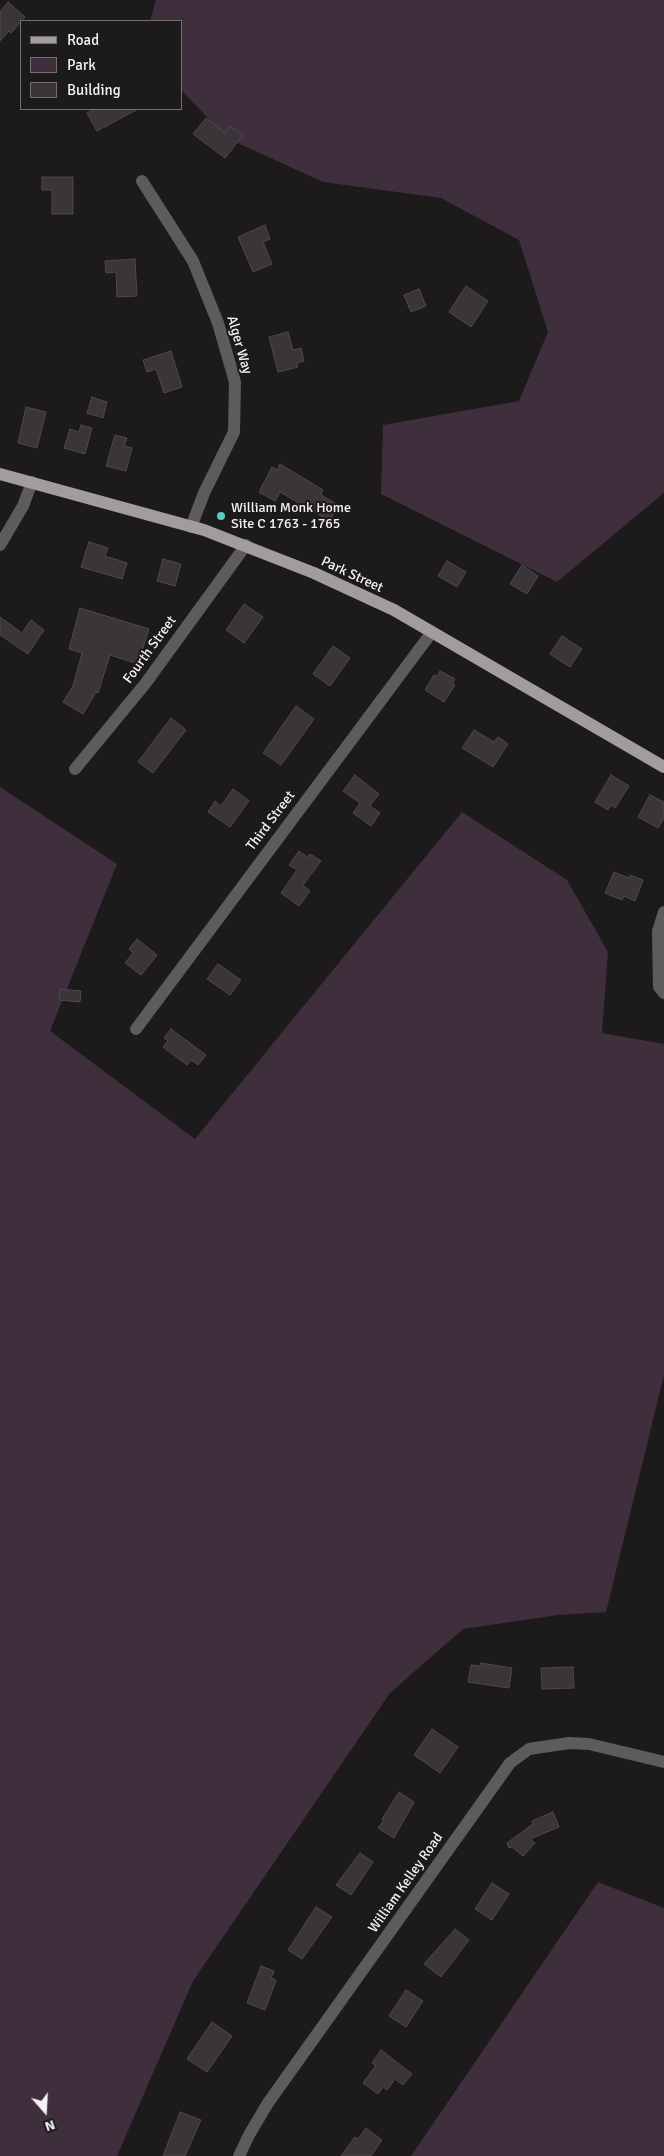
<!DOCTYPE html>
<style>
body{margin:0}
#map{position:relative;width:664px;height:2156px;overflow:hidden;background:#1d1a1c;font-family:Signika,sans-serif}
canvas{display:block}
.legend{position:absolute;left:20px;top:20px;width:162px;height:90px;box-sizing:border-box;background:#1d1a1c;border:1px solid #737072;margin:0;padding:6px 9px;list-style:none;font-size:15px;color:#f5f2f4}
.legend li{display:flex;align-items:center;gap:10px;height:25px}
.legend b{width:25px;border:1px solid #737072}
.north{position:absolute;left:20px;top:2086px;width:50px;height:50px;-webkit-text-stroke:4px #1d1a1c;paint-order:stroke;rotate:161deg;font-size:14px;font-weight:700;line-height:20px;text-align:center;color:#f5f2f4}
.north::after{content:'';display:block;margin:auto;width:18px;height:22px;background:#f5f2f4;clip-path:polygon(50% 0,100% 100%,50% 72%,0 100%)}
</style>
<div id="map">
<canvas width="664" height="2156"></canvas>
<ul class="legend">
<li><b style="height:6px;background:#a09c9f"></b>Road</li>
<li><b style="height:14px;background:#3f2e3c"></b>Park</li>
<li><b style="height:14px;background:#393538"></b>Building</li>
</ul>
<div class="north">N</div>
</div>
<script>
const ctx = document.querySelector('canvas').getContext('2d');
ctx.lineJoin = 'round';
function fill(path, color) { ctx.fillStyle = color; ctx.fill(path, 'evenodd'); }
const toPath = rows => new Path2D(rows.map(r => 'M' + r).join(''));
function strokePath(path, color, width, dash) { ctx.strokeStyle = color; ctx.lineWidth = width; ctx.lineCap = dash ? 'butt' : 'round'; ctx.setLineDash(dash || []); ctx.stroke(path); }
function drawText(font, color, halo, rows, align = 'center') {
  ctx.font = font + ' Signika,sans-serif'; ctx.lineWidth = 4; ctx.setLineDash([]); ctx.textBaseline = 'middle'; ctx.strokeStyle = halo; ctx.fillStyle = color; for (const [text, x, y, turn = 0] of rows) {
    ctx.save(); ctx.translate(x, y); ctx.rotate((+turn || 0) * Math.PI / 180); ctx.textAlign = isNaN(turn) ? turn : align; if (halo) ctx.strokeText(text, 0, 0); ctx.fillText(text, 0, 0); ctx.restore();
  }
}
fill(toPath([
 [156,0,664,0,664,493,557,582,381,494,383,425,519,401,548,332,519,240,441,198,323,182,227,138,181,90,181,21,150,21],
 [0,787,117,864,50,1031,195,1139,462,812,567,880,608,952,602,1033,664,1044,664,1375,606,1612,558,1615,463,1629,390,1693,193,1981,117,2156,0,2156],
 [598,1882,664,1908,664,2156,411,2156]
]), '#3f2e3c');
const building = toPath([
 [8,2,25,17,11,33,9,31,0,41,0,12,8,2],
 [94,109,138,109,97,131,87,113,94,109],
 [206,118,225,133,230,126,243,135,225,158,193,134,206,118],
 [42,177,73,177,73,214,52,214,52,190,42,190,42,177],
 [265,225,270,239,263,242,272,264,253,272,238,237,265,225],
 [135,259,137,296,117,297,116,272,106,273,105,261,135,259],
 [466,286,488,301,471,327,449,312,466,286],
 [419,289,426,306,411,312,404,295,419,289],
 [288,332,293,350,301,348,304,361,297,363,298,367,278,372,269,337,288,332],
 [171,351,182,387,164,393,156,369,147,372,143,360,171,351],
 [92,397,107,402,103,418,87,413,92,397],
 [26,407,46,412,37,448,18,443,26,407],
 [81,425,92,428,85,454,64,448,70,429,79,432,81,425],
 [115,435,127,438,124,446,132,448,126,471,106,466,115,435],
 [280,464,323,490,321,495,338,505,330,521,280,492,275,501,259,492,272,467,277,470,280,464],
 [89,542,108,548,105,556,127,563,122,579,81,567,89,542],
 [163,559,181,564,175,586,157,581,163,559],
 [447,561,466,572,457,587,438,576,447,561],
 [522,565,538,576,527,594,510,584,522,565],
 [244,604,263,617,244,643,226,630,244,604],
 [80,608,149,629,138,664,110,655,98,693,96,692,83,714,63,702,73,686,82,653,69,649,80,608],
 [0,617,22,633,31,620,44,630,28,654,0,635,0,617],
 [562,636,582,649,570,667,550,654,562,636],
 [333,646,350,658,330,686,313,674,333,646],
 [440,671,455,679,452,684,455,685,444,702,425,690,434,675,437,676,440,671],
 [296,706,314,719,281,765,263,753,296,706],
 [171,718,186,730,153,773,138,762,171,718],
 [474,730,494,742,498,737,508,744,493,767,462,748,474,730],
 [355,775,379,794,370,806,380,813,371,826,353,813,360,803,343,791,355,775],
 [611,775,629,786,615,808,611,805,608,810,595,802,611,775],
 [233,789,249,801,230,827,208,812,215,801,221,806,233,789],
 [650,795,664,802,664,818,658,828,638,817,650,795],
 [299,851,307,857,310,854,321,861,303,885,310,891,299,906,281,893,297,870,289,865,299,851],
 [614,872,629,878,630,875,643,880,635,901,624,896,622,900,605,893,614,872],
 [137,939,157,955,141,975,125,963,133,953,129,949,137,939],
 [218,964,241,980,230,995,207,979,218,964],
 [60,989,81,991,80,1002,59,1000,60,989],
 [171,1029,206,1055,198,1065,191,1060,187,1065,163,1047,168,1041,164,1038,171,1029],
 [481,1663,512,1668,509,1688,468,1682,471,1665,481,1666,481,1663],
 [573,1667,574,1688,542,1689,541,1668,573,1667],
 [432,1729,458,1747,440,1773,414,1755,432,1729],
 [399,1792,414,1802,394,1838,378,1828,384,1820,382,1819,399,1792],
 [553,1812,559,1827,530,1839,535,1843,523,1856,512,1847,509,1848,507,1843,533,1824,532,1821,553,1812],
 [360,1853,373,1862,351,1895,336,1885,360,1853],
 [492,1883,509,1894,492,1920,475,1909,492,1883],
 [316,1907,332,1917,302,1959,288,1950,316,1907],
 [455,1929,469,1940,441,1977,424,1964,455,1929],
 [261,1966,274,1971,271,1978,276,1980,265,2010,247,2003,261,1966],
 [406,1990,423,2001,406,2027,389,2016,406,1990],
 [212,2022,232,2036,207,2072,187,2059,212,2022],
 [381,2050,412,2074,403,2085,395,2079,387,2090,383,2087,378,2094,363,2083,376,2065,372,2063,381,2050],
 [180,2112,201,2120,185,2156,163,2156,180,2112],
 [366,2128,382,2140,371,2156,341,2156,355,2137,358,2139,366,2128]
]);
fill(building, '#393538');
strokePath(building, '#4d494c', 1);
strokePath(toPath([
 [142,181,193,261,218,323,235,382,234,432,204,493,191,527],
 [0,545,23,506,32,482],
 [75,769,145,684,246,545],
 [664,912,658,931,659,987,664,993],
 [136,1029,432,632],
 [239,2156,249,2135,268,2103,510,1763,529,1749,569,1743,589,1744,664,1762]
]), '#5d5b5c', 12);
strokePath(toPath([
 [0,474,204,530,314,573,394,610,664,767]
]), '#a09c9f', 12);
for (const [x, y, r, color] of [
 [221,516,5,"#59cebe"]
]) { const dot = new Path2D(); dot.arc(x, y, r, 0, 2 * Math.PI); ctx.fillStyle = color; ctx.fill(dot); strokePath(dot, '#1d1a1c', 2); }
drawText('14px', '#f5f2f4', '#1d1a1c', [
 ["Alger Way",239,345,74],
 ["Park Street",352,575,25],
 ["Fourth Street",150,650,-54],
 ["Third Street",271,821,-53],
 ["William Kelley Road",406,1883,-55]
]);
drawText('14px', '#f5f2f4', '#1d1a1c', [
 ["William Monk Home",231,508],
 ["Site C 1763 - 1765",231,524]
], 'left');
</script>
